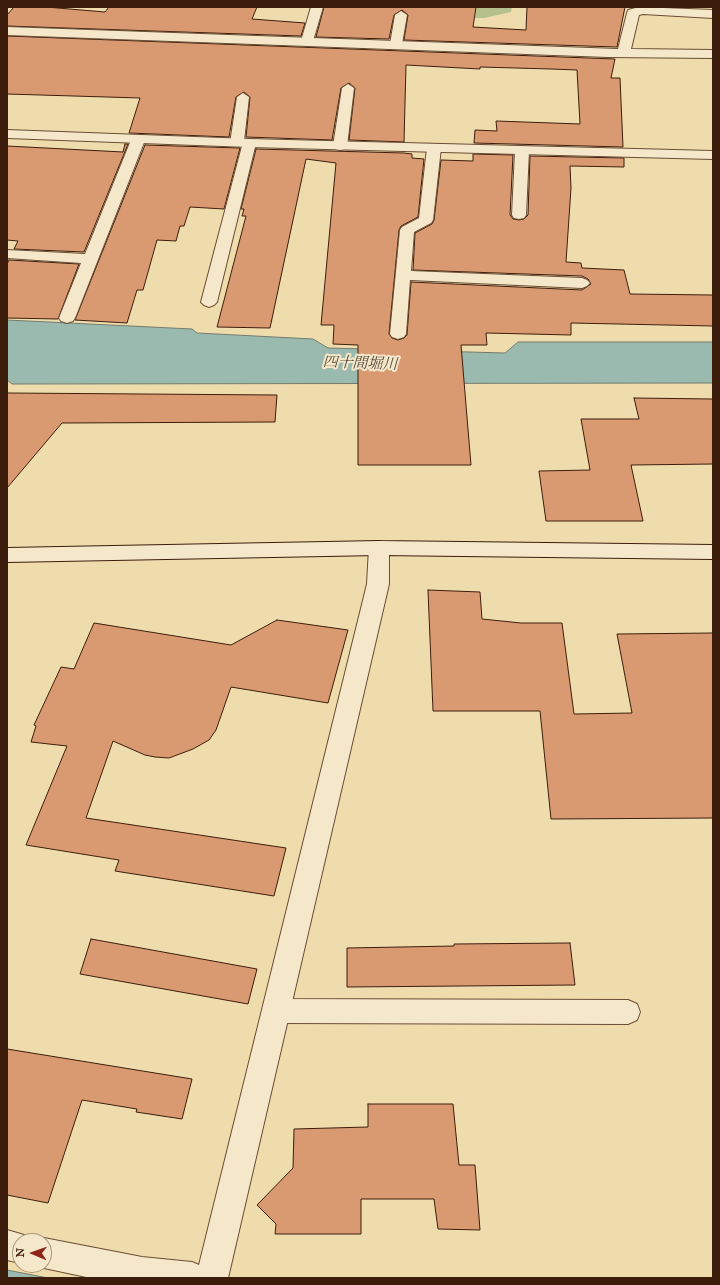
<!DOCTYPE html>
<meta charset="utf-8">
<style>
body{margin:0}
#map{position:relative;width:720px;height:1285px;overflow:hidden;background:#efdcad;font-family:"IM FELL Great Primer",serif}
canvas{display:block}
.frame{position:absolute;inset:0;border:8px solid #3c1d0c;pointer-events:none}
.north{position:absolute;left:12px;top:1233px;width:40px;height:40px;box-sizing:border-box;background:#f5e8ca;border:1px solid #ab977e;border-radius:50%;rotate:272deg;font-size:11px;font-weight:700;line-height:16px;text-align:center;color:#3c1d0c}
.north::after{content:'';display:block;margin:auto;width:14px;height:18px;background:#8f2418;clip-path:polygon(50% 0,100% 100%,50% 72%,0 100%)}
</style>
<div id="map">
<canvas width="720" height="1285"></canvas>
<div class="frame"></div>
<div class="north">N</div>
</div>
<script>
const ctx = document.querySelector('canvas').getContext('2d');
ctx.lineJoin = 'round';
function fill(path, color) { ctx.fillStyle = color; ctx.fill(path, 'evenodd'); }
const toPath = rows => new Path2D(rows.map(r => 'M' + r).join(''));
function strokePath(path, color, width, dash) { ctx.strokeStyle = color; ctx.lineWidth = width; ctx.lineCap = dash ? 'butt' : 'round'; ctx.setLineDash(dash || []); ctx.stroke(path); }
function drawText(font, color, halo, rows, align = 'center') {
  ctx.font = font + ' "IM FELL Great Primer","Noto Serif JP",serif'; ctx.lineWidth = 4; ctx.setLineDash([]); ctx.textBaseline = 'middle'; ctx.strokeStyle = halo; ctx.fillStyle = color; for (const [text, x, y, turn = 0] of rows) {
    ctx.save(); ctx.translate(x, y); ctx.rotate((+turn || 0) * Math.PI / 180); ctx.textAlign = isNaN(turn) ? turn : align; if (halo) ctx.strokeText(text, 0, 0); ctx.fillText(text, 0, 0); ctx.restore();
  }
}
fill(toPath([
 [476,7,512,7,511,12,484,18,474,18]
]), '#b5c18d');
const water = toPath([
 [7,320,192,329,197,333,313,339,328,348,505,353,518,342,713,342,713,383,12,384,7,380,7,320],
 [7,1270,48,1278,7,1278,7,1270]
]);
fill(water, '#9abaaf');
strokePath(water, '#747b6e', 1);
const building = toPath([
 [14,7,46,7,105,12,109,7,257,7,252,19,305,23,301,36,7,26,7,15,14,7],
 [324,7,476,7,473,27,526,30,527,7,625,7,617,47,404,40,408,15,402,10,394,15,389,39,316,37,324,7],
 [7,36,615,59,611,78,620,78,623,147,474,143,475,130,497,131,496,121,580,124,577,70,551,69,480,67,480,69,406,65,404,142,349,140,355,88,349,83,341,88,332,140,246,137,250,97,244,92,236,97,229,137,129,133,140,98,7,94,7,36],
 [125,144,128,144,84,252,14,249,18,241,7,240,7,146,123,152,125,144],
 [145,145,240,148,224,209,190,207,184,226,180,226,176,241,157,240,143,290,137,290,127,323,75,320,145,145],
 [256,149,404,153,412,154,412,158,424,159,418,217,401,226,399,230,389,334,392,338,398,340,404,338,407,335,411,282,582,290,591,284,588,279,582,276,413,270,415,233,432,224,434,220,441,160,473,161,473,154,513,155,510,215,513,219,519,220,524,219,528,215,530,156,624,158,624,167,570,166,571,188,566,262,581,263,582,268,624,270,630,294,713,295,713,326,571,323,571,335,486,333,487,345,461,345,471,465,358,465,358,345,333,344,334,325,321,325,336,163,306,159,270,328,217,327,246,216,242,216,244,209,241,209,256,149],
 [9,260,79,264,58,319,7,318,7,264,9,260],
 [7,393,277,395,275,422,62,423,7,488,7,393],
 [634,398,713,399,713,464,631,465,643,521,546,521,539,471,590,470,581,419,639,419,634,398],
 [428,590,480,592,482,619,521,623,562,623,574,714,632,713,617,634,713,633,713,818,551,819,540,711,433,711,428,590],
 [277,620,348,630,328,703,231,687,216,730,209,740,193,749,169,758,155,757,145,755,113,741,86,818,286,848,274,896,115,871,119,860,26,845,67,746,31,742,36,726,34,725,61,667,74,669,94,623,231,645,277,620],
 [91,939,257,969,248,1004,80,974,91,939],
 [570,943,575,985,347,987,347,948,454,946,454,944,570,943],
 [7,1049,192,1079,182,1119,136,1112,137,1109,82,1100,48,1203,7,1195,7,1049],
 [368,1104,453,1104,459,1165,475,1165,480,1230,438,1229,434,1199,361,1199,361,1234,275,1234,276,1224,257,1205,293,1168,294,1129,368,1127,368,1104]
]);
fill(building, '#da9a71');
strokePath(building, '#3c1d0c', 1);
const lane = toPath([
 [311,7,323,7,313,41,307,45,301,41,311,7],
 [401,11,407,15,402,44,396,48,390,44,395,15,401,11],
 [348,84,354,88,347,146,345,149,340,150,335,149,333,146,342,88,348,84],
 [243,93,249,97,244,141,249,139,254,140,256,143,217,302,214,305,209,307,204,305,201,302,242,146,232,146,230,143,237,97,243,93],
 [138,136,143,137,145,140,75,318,73,321,67,323,61,321,59,318,81,263,7,258,7,250,85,254,131,140,133,137,138,136],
 [434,144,439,145,441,148,433,220,431,223,414,232,411,271,582,278,587,280,590,283,587,286,582,288,410,280,406,334,404,337,398,339,392,337,390,334,400,230,402,227,419,218,427,148,429,145,434,144],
 [522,147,527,148,529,151,526,215,524,218,519,219,514,218,512,215,515,151,517,148,522,147],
 [276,999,628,1000,637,1004,640,1012,637,1020,628,1024,276,1023,267,1019,264,1011,267,1003,276,999]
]);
const street = toPath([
 [639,7,713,10,713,18,643,14,639,15,631,49,713,50,713,58,608,57,7,35,7,27,618,49,627,13,628,10,639,7],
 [7,130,249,139,713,151,713,159,249,147,7,138,7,130],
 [379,541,386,543,389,548,389,584,228,1278,91,1278,44,1268,36,1265,44,1265,44,1241,36,1241,44,1238,142,1257,192,1262,199,1265,367,584,369,548,372,543,379,541],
 [7,1230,31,1237,33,1241,20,1241,20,1263,7,1260,7,1230]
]);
const secondary = toPath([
 [379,541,713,545,713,559,379,555,7,562,7,548,379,541]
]);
strokePath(lane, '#694d34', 2);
strokePath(street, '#694d34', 2);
strokePath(secondary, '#3c1d0c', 2);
fill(lane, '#f5e8ca');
fill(street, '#f5e8ca');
fill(secondary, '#f5e8ca');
drawText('italic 15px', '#584c3d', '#f5e8ca', [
 ["四十間堀川",360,364,2]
]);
</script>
